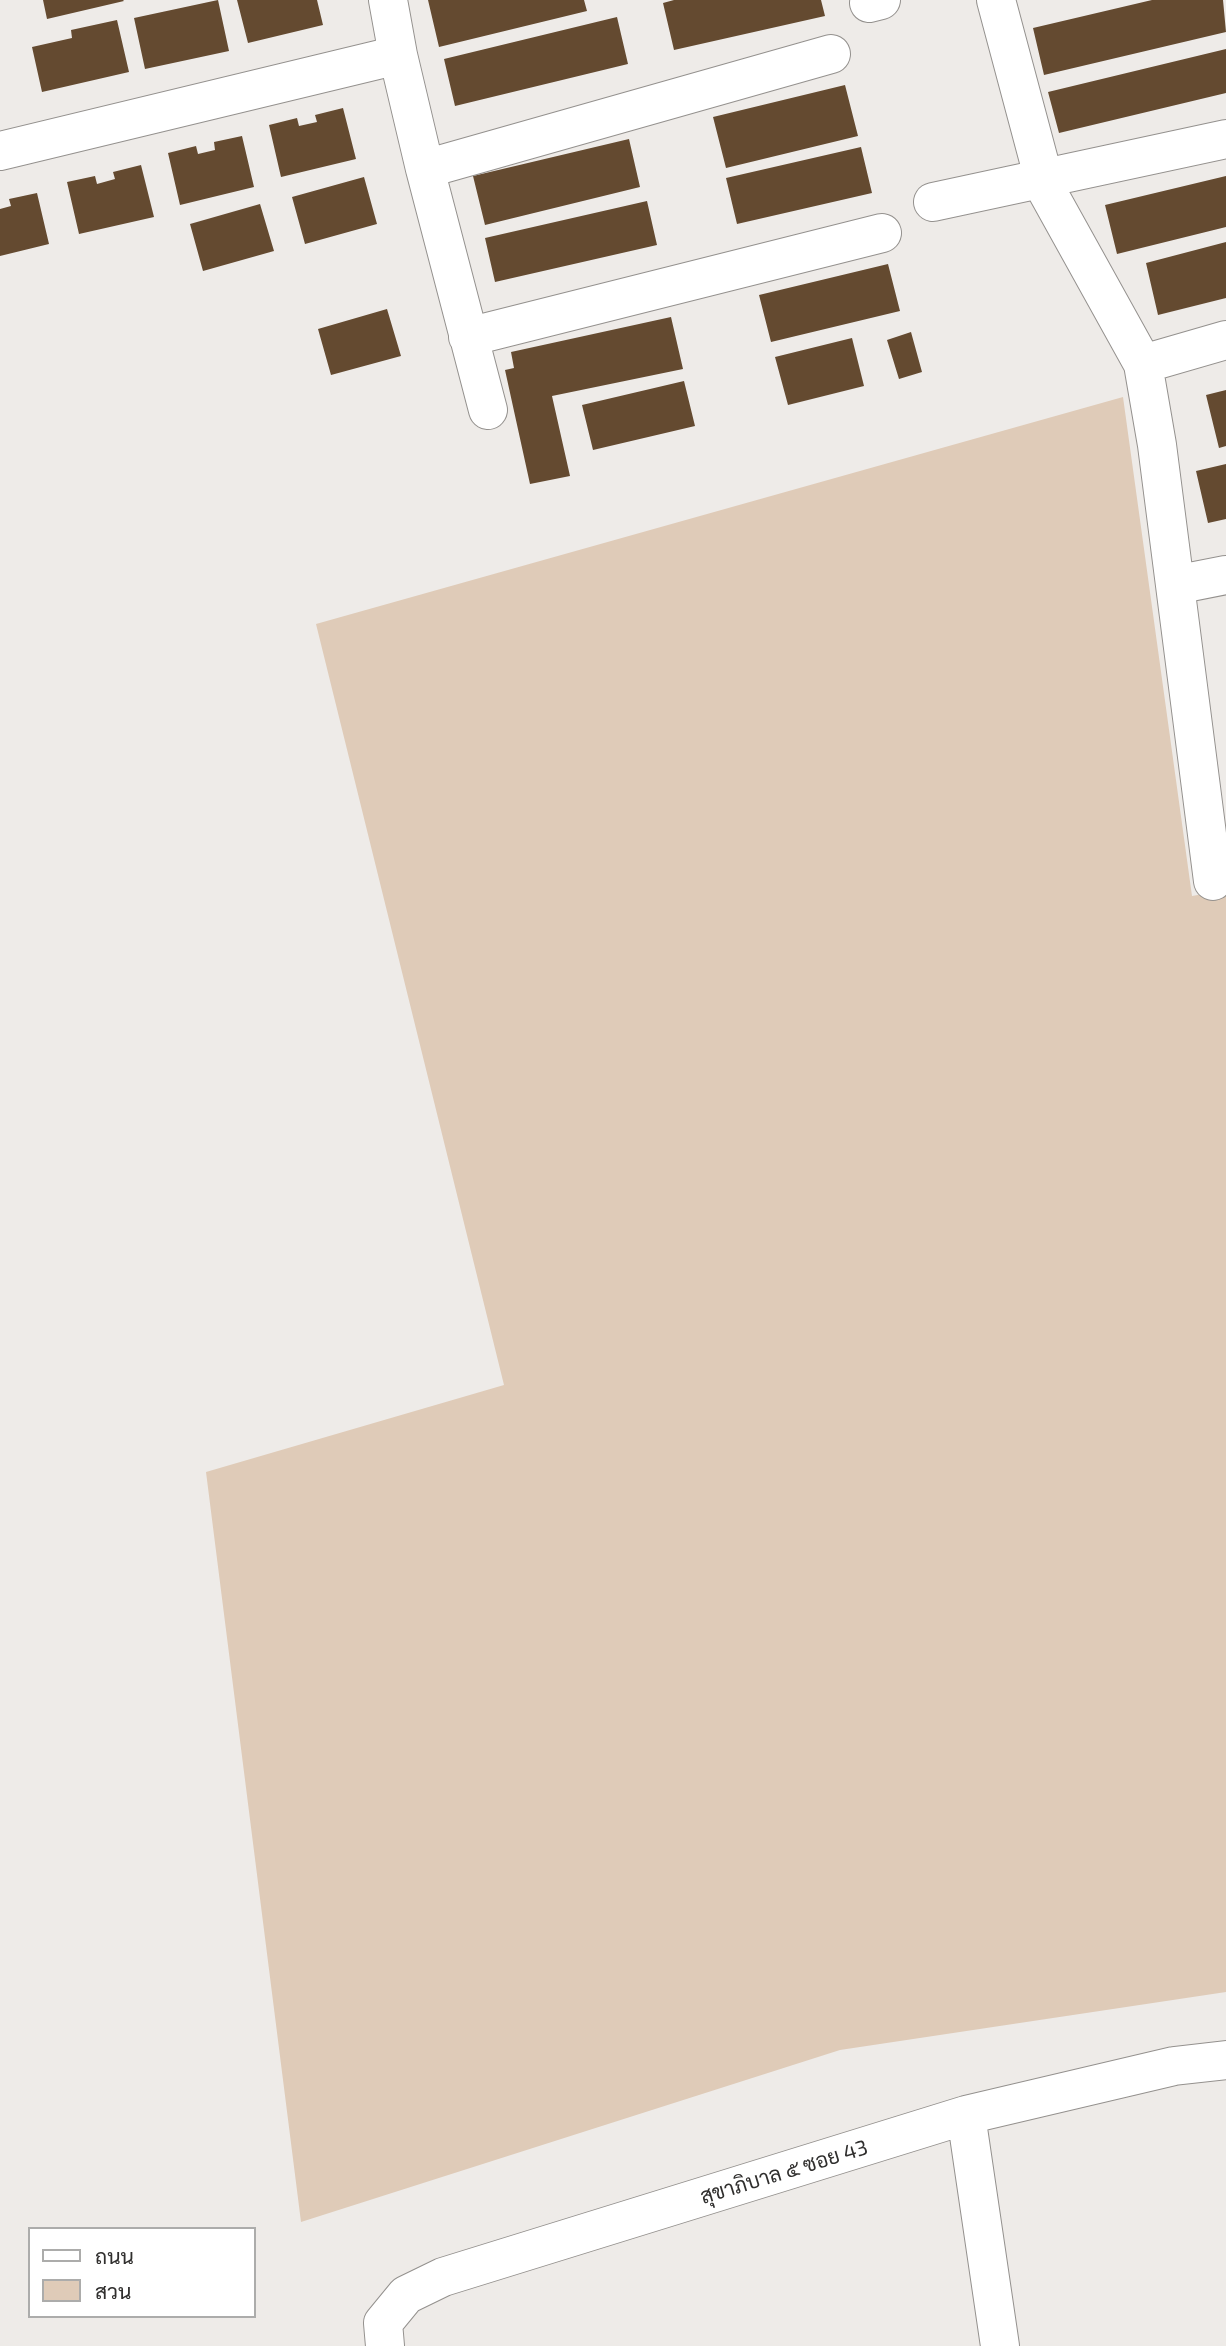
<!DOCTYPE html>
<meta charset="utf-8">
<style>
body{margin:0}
#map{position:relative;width:1226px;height:2346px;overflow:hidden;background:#eeebe8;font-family:"Exo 2",Sarabun,sans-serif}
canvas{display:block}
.legend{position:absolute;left:28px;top:2227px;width:228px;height:91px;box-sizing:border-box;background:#fff;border:2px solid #acacab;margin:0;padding:9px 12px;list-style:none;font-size:21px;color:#302f2e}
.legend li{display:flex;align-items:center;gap:14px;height:35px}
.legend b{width:35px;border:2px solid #acacab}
</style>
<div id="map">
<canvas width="1226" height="2346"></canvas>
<ul class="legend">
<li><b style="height:9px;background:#fff"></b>ถนน</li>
<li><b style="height:19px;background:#dfcbb8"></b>สวน</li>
</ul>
</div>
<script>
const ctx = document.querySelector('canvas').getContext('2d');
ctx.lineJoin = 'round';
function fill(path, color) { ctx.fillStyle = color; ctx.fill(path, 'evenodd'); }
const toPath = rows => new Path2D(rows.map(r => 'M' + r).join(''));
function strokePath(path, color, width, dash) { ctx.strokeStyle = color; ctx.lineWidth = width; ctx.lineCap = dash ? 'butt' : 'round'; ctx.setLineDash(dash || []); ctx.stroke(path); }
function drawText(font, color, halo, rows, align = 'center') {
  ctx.font = font + ' "Exo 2",Sarabun,sans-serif'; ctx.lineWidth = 7; ctx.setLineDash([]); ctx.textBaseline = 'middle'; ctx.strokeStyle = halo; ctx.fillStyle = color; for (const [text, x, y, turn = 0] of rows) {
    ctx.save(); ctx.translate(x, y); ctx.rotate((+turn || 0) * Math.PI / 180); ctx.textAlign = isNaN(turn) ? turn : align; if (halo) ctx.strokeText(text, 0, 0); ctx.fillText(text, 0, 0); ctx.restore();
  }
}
fill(toPath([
 [1123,397,1192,896,1226,890,1226,1992,840,2050,301,2222,206,1472,504,1385,316,624]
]), '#dfcbb8');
fill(toPath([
 [43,0,123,0,124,1,47,19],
 [218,0,229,51,145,69,134,18],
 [237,0,317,0,323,25,248,43],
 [428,0,584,0,587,11,439,47],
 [674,0,821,0,825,16,674,50,663,3],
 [1152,0,1223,0,1226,32,1044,75,1033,28],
 [617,17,628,64,455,106,444,59],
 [117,20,129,72,42,92,32,47,72,38,71,30],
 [1226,49,1226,93,1059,133,1048,92],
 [845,85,858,136,726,168,713,117],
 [343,108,356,159,281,177,269,125,297,118,299,126,317,122,315,115],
 [242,136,254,187,180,205,168,153,196,146,198,154,215,150,214,142],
 [629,139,640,187,485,225,473,176],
 [861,147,872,193,737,224,726,178],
 [141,165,154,217,79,234,67,182,95,176,97,184,115,179,113,172],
 [1226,176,1226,227,1117,254,1105,205],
 [364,177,377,224,305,244,292,197],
 [37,193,49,244,0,256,0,209,11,206,9,199],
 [647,201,657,245,495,282,485,238],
 [260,204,274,251,203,271,190,224],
 [1226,242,1226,298,1158,315,1146,263],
 [888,264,900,311,771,342,759,295],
 [387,309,401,356,331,375,318,329],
 [671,317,683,369,552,396,570,476,530,484,505,370,514,368,511,352],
 [911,332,922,372,899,379,887,340],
 [852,338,864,386,788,405,775,357],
 [684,381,695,426,593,450,582,405],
 [1226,390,1226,446,1219,448,1206,395],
 [1226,464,1226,519,1208,523,1196,471]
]), '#644a30');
const minor = toPath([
 [388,0,398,55,425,169,488,410],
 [996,0,1047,191,1143,364,1157,445,1213,881],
 [869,3,881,0],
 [0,151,398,55],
 [425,169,831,54],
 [933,202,1226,139],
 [468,337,882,233],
 [1143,364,1226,340],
 [1175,585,1226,575],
 [966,2115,1000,2346],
 [385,2346,383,2323,406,2295,443,2277,966,2115,1174,2066,1226,2060]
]);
strokePath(minor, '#94918e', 40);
strokePath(minor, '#fff', 38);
drawText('21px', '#302f2e', '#fff', [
 ["สุขาภิบาล ๕ ซอย 43",784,2172,-17]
]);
</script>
